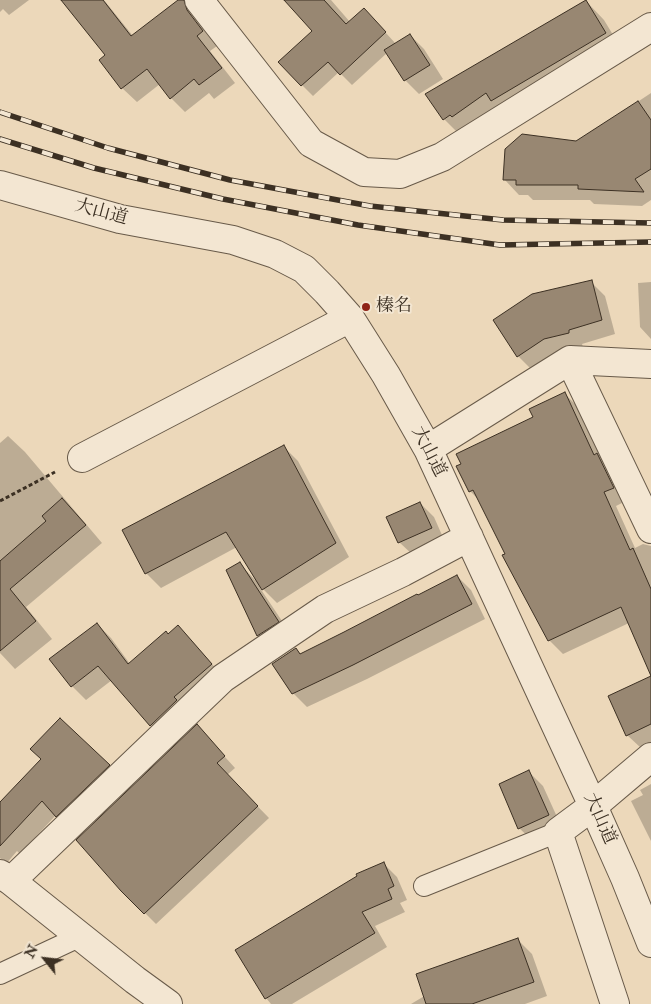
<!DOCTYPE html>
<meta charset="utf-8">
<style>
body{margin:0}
#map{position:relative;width:651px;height:1004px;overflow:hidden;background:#ecd8ba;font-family:"IM FELL Double Pica",serif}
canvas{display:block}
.north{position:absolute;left:20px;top:934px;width:50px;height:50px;-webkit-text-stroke:4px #f3e6d2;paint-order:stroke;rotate:299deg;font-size:14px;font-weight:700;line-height:20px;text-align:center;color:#3c3023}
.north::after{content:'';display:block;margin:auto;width:18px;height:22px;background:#3c3023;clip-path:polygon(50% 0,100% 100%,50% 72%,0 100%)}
</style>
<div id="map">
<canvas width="651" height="1004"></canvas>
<div class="north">N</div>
</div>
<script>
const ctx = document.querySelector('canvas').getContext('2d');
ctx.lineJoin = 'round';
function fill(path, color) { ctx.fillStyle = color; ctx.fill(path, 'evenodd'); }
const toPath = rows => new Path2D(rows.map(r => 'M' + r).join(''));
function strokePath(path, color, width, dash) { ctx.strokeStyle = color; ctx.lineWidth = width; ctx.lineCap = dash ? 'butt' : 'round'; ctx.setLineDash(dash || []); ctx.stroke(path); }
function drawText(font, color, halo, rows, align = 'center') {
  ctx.font = font + ' "IM FELL Double Pica","Noto Serif JP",serif'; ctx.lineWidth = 4; ctx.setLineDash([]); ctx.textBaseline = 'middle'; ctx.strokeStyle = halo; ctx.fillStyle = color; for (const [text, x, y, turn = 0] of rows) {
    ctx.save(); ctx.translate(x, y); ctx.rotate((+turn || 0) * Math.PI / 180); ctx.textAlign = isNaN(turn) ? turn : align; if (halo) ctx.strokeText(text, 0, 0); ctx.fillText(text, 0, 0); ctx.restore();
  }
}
fill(toPath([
 [0,0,29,0,9,15,3,9,0,12],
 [63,0,104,0,133,36,180,0,186,0,200,25,217,46,210,51,235,83,214,99,209,93,185,112,171,98,160,84,137,102,122,88,101,60,106,56],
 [286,0,331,0,350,22,375,21,396,44,410,35,424,49,443,79,419,94,405,80,387,53,352,85,339,72,313,96,302,85,313,31],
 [586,1,604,20,624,53,463,138,444,119],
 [651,93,651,200,642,206,594,204,590,200,533,200,528,195,519,195,504,179,577,142],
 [591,282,605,296,615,334,582,344,583,347,532,370,518,356],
 [651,282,651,339,640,327,638,283],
 [565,394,578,407,626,501,616,506,635,548,643,544,651,546,651,673,629,623,563,654,549,640,481,502,470,491,534,418],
 [8,436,25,452,102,543,26,607,52,639,15,669,0,653,0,443],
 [284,447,298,461,349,557,277,603,261,587,260,588,292,636,272,650,258,636,227,570,240,564,256,581,237,547,161,588,146,573],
 [420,503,434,517,445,542,414,556,399,542],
 [457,576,471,590,485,619,367,679,307,707,293,693,296,649,301,654,418,597],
 [97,624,111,638,130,664,168,635,178,627,192,641,225,679,165,739,151,725,112,680,86,700,72,686],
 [651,677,651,744,641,748,627,735],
 [197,726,235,768,227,775,269,818,156,924,122,890],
 [109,766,123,780,71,830,56,815,20,854,17,851,6,864,0,858,0,804],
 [529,772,543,786,563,830,534,842,519,828],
 [651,784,651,841,631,801,643,795,640,790],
 [383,863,397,877,407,900,400,903,405,912,375,926,387,947,292,1004,271,1004,266,998],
 [518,940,532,954,547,996,525,1004,411,1004]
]), '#0003');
const building = toPath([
 [61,0,103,0,131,36,178,0,184,0,187,10,203,31,197,36,222,68,199,85,194,79,170,99,147,69,121,89,99,60,105,55,61,0],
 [284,0,324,0,346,24,364,8,386,32,340,75,328,62,301,86,278,62,312,31,284,0],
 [586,0,606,33,491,101,486,93,452,117,450,115,443,120,425,94,586,0],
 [410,34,430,65,404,81,384,50,410,34],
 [638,101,651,120,651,169,635,179,644,192,578,189,578,185,516,185,516,180,503,180,505,149,522,134,576,141,638,101],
 [592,280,602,320,569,330,569,333,544,339,517,357,493,320,532,294,592,280],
 [565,392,594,455,597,453,614,488,604,492,630,550,633,548,651,589,651,676,621,607,548,641,502,555,505,554,473,490,469,492,456,466,461,464,456,454,533,417,529,409,565,392],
 [284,445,336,543,262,590,226,532,145,574,122,530,284,445],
 [62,498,86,525,10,589,36,621,0,651,0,561,46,521,42,516,62,498],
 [420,502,432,528,398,543,386,517,420,502],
 [240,562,279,622,257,636,226,570,240,562],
 [457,575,472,604,353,665,292,694,272,664,296,648,300,654,344,632,417,594,418,595,457,575],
 [97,623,128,664,166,631,168,634,178,625,212,664,174,697,177,700,150,726,98,666,71,687,49,659,97,623],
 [651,676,651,724,626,736,608,696,651,676],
 [60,718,110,765,56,817,42,801,0,846,0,802,41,759,30,749,60,718],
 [197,724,225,756,217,763,258,806,144,914,121,891,76,840,197,724],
 [529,770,549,815,518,829,499,784,529,770],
 [384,862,394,886,388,889,392,899,362,912,375,933,265,999,235,950,357,876,356,874,384,862],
 [518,938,534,982,472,1004,426,1004,416,974,518,938]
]);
fill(building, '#988772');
strokePath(building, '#3c3023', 1);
const service = toPath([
 [424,886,558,832],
 [0,974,81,936]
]);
const minor = toPath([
 [199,0,311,143,364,172,400,174,442,157,651,27],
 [0,185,120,219,233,240,275,254,304,269,327,292,350,318,386,375,428,449,593,806,625,878,651,943],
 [570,360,651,529],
 [428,449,570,360,651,364],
 [82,458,350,318],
 [0,874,11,881,135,980,168,1004],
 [11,881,223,678,325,609,403,572,469,537],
 [615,1004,558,832,593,806,651,757]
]);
strokePath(service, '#685a49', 22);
strokePath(minor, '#685a49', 30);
strokePath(toPath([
 [0,501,55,472]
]), '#3c3023', 3, [4, 2.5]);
strokePath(service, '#f3e6d2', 20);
strokePath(minor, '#f3e6d2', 28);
const rail = toPath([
 [0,112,108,148,230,180,370,206,503,220,651,223],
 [0,139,94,168,223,199,358,225,500,245,651,242]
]);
strokePath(rail, '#3c3023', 5.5);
strokePath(rail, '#f3e6d2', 4, [11]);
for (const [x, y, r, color] of [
 [366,307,5,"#8f2418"]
]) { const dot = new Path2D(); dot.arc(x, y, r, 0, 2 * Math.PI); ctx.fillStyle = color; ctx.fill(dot); strokePath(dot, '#f3e6d2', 2); }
drawText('18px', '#3c3023', '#f3e6d2', [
 ["大山道",101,213,15],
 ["大山道",428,452,63],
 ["大山道",599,819,66]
]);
drawText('18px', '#3c3023', '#f3e6d2', [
 ["榛名",376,307]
], 'left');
</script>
